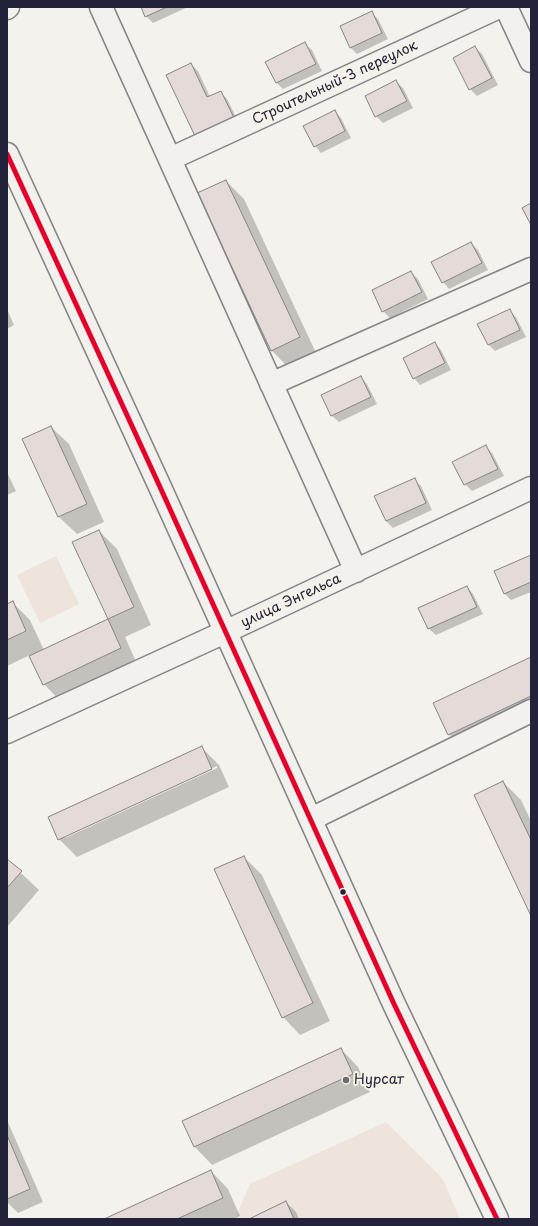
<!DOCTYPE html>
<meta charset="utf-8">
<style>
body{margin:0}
#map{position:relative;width:538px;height:1226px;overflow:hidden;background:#f4f2ec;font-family:"Playpen Sans",sans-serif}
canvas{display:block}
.frame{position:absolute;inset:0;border:8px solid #22223b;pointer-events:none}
</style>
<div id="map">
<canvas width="538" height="1226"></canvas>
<div class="frame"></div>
</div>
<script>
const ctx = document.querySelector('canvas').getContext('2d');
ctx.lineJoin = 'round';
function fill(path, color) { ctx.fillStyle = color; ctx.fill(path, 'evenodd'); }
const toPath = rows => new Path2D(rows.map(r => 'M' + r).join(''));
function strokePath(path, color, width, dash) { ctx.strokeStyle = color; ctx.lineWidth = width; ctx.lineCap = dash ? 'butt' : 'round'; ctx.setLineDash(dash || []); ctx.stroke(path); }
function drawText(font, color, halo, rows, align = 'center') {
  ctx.font = font + ' "Playpen Sans",sans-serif'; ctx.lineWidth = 4; ctx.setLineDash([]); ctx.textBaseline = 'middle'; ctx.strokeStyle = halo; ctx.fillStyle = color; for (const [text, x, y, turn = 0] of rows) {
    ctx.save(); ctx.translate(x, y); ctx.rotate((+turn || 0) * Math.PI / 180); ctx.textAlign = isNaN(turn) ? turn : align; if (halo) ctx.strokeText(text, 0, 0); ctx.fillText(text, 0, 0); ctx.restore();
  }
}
fill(toPath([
 [56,556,79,604,40,623,17,575],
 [386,1122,443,1179,460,1219,235,1219,250,1184]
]), '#eee4dc');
fill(toPath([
 [142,7,188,7,153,23,146,16],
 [372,13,378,19,388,39,357,54,350,47],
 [305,44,312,50,322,71,283,89,277,83,267,63],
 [475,47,482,54,498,85,477,96,470,89],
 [191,64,198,71,210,97,221,92,227,99,240,125,203,143],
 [396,81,403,88,413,108,383,123,376,116],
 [335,111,341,118,351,138,321,153,315,146],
 [226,181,244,199,317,355,289,368,271,350],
 [471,243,478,250,488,270,449,289,443,282],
 [411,272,418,279,428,299,390,318,383,311],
 [7,309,14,325,7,329],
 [509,310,516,317,526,337,495,351,489,345],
 [435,343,441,350,451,370,420,385,414,378],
 [361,377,367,384,377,404,339,422,332,416,322,396],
 [51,427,69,444,104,522,77,534,59,517,24,439],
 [486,447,492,453,504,476,472,491,465,484],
 [7,472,16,491,7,495],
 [414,479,421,486,432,510,393,528,386,521,375,497],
 [99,531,117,549,151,625,125,637,138,666,61,702,44,684,30,655,7,666,7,605,13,603,30,620,44,650,109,620,74,543],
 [531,556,531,592,511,600,505,594],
 [467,587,473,594,483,614,436,635,429,629,420,609],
 [531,658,531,722,466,752,449,734],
 [202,748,219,765,229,787,77,857,59,839],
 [217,766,217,768,65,838,65,836],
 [503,782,521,800,531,821,531,914],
 [244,857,262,875,330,1021,300,1035,283,1017],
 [7,860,39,890,7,927],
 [341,1049,358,1067,370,1092,212,1165,195,1147,183,1121],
 [7,1120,43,1202,18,1213,7,1202],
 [211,1171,228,1189,240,1216,233,1219,106,1219],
 [286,1202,296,1212,299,1219,251,1219]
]), '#0003');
const building = toPath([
 [141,7,167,7,145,17,141,7],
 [372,11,382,33,350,48,340,26,372,11],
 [305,42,316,64,276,83,265,62,305,42],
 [475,46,492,78,469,90,453,58,475,46],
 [191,63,207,97,221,91,234,118,195,136,166,75,191,63],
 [396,80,407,101,375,117,365,96,396,80],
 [335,110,345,131,314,147,303,126,335,110],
 [226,180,300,337,271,351,197,193,226,180],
 [531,203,531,225,522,208,531,203],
 [471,242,482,263,442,283,431,262,471,242],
 [411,271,422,292,382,312,372,290,411,271],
 [510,309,520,330,488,345,477,324,510,309],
 [435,342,445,363,413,379,403,358,435,342],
 [361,376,371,397,331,416,321,395,361,376],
 [51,426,87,504,58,517,22,439,51,426],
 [486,445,498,469,464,485,452,462,486,445],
 [415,478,426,503,386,521,374,496,415,478],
 [99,530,134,607,108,619,72,542,99,530],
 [531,555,531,582,504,594,494,571,531,555],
 [467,586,477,607,428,629,418,608,467,586],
 [13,601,26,631,7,640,7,604,13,601],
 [108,619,121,648,43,685,29,656,108,619],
 [531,657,531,696,448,735,433,703,531,657],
 [202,746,212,769,58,840,48,817,202,746],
 [503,781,531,840,531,916,474,795,503,781],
 [244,856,313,1003,282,1018,214,869,244,856],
 [7,859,22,871,7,888,7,859],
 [341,1048,353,1074,194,1147,182,1121,341,1048],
 [7,1135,30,1189,7,1199,7,1135],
 [211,1170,223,1198,177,1219,104,1219,211,1170],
 [286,1201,294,1219,249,1219,286,1201]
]);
fill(building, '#e4dad7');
strokePath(building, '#858486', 1);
const minor = toPath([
 [101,7,356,571],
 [506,7,531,61],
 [7,8,8,7],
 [7,154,160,487,394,1004,497,1219],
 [170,159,499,7],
 [271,384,531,269],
 [7,732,225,632,531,488],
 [311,819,531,711]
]);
strokePath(minor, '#858486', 25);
strokePath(minor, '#f2f1ed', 22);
strokePath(toPath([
 [7,154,160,487,394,1004,497,1219]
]), '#e4002b', 5);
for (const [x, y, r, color] of [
 [343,892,3.5,"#22223b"],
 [346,1080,4,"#6c6b79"]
]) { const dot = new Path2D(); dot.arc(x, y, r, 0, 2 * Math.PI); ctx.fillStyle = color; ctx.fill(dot); strokePath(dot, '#f7f3e8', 1.5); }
drawText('14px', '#22223b', '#f7f3e8', [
 ["Строительный-3 переулок",335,83,-25],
 ["улица Энгельса",291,601,-25]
]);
drawText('14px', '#22223b', '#f7f3e8', [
 ["Нурсат",354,1080]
], 'left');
</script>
